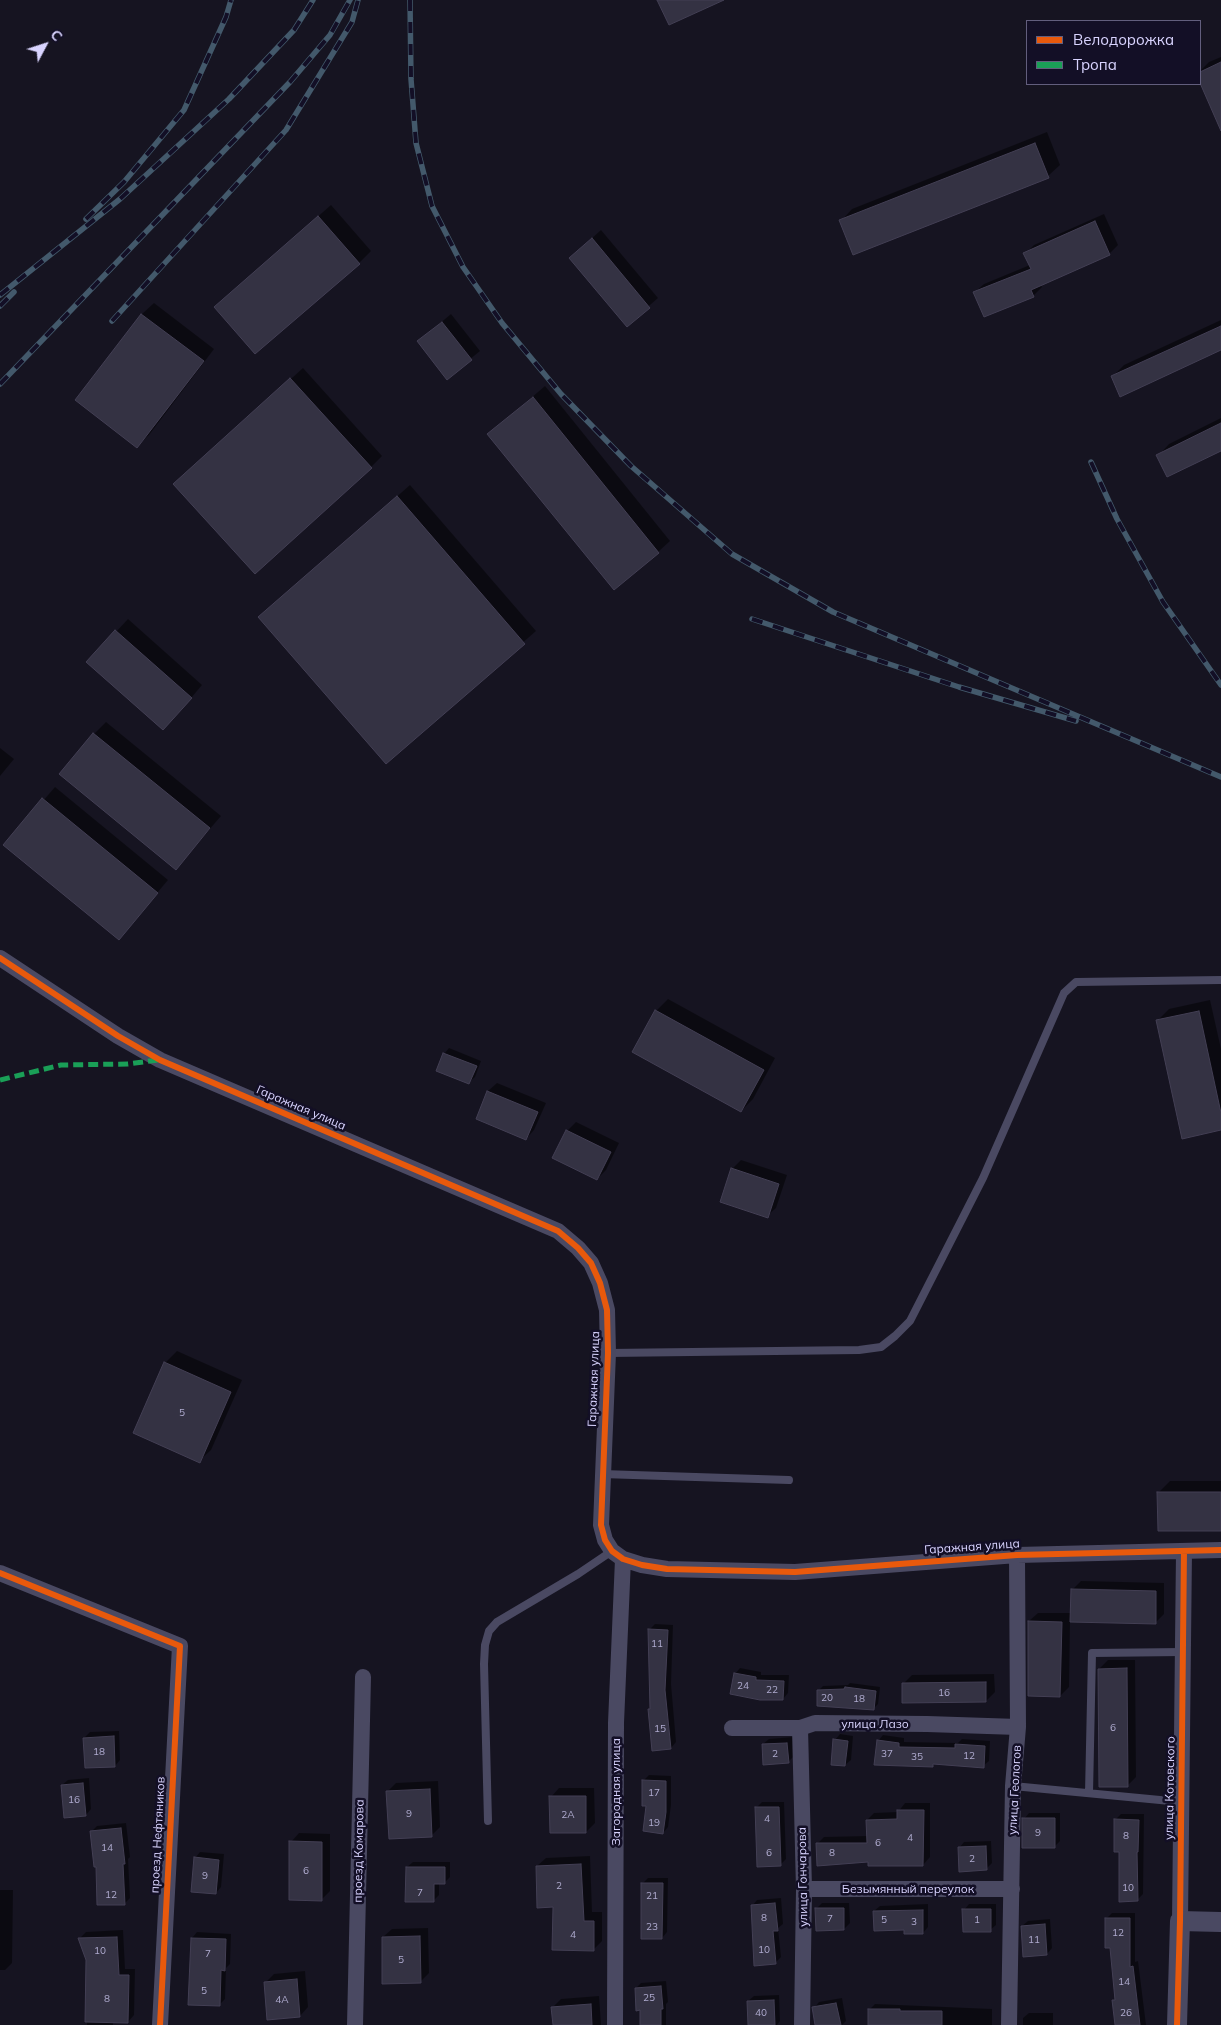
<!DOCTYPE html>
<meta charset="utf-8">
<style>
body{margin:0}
#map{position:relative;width:1221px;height:2025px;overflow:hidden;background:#161421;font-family:Mulish,sans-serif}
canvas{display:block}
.legend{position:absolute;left:1026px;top:20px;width:175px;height:65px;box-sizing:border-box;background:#130f26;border:1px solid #625e7d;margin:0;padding:6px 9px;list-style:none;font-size:15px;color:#d9d4ff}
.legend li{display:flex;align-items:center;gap:10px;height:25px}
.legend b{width:25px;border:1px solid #625e7d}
.north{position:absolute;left:20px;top:20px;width:50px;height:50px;-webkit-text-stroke:4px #130f26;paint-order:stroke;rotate:50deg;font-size:14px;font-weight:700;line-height:20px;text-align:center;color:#d9d4ff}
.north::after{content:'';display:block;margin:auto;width:18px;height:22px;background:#d9d4ff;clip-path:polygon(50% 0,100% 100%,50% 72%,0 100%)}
</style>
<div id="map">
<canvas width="1221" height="2025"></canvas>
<ul class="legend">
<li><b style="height:6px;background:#e8590c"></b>Велодорожка</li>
<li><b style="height:6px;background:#1a9f57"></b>Тропа</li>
</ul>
<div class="north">С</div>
</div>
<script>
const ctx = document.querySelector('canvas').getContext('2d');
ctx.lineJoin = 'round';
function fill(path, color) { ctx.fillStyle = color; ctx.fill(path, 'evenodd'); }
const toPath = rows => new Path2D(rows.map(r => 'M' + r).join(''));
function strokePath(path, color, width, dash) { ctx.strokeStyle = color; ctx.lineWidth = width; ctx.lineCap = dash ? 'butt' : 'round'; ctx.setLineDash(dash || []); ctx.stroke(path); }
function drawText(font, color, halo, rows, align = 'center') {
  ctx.font = font + ' Mulish,sans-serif'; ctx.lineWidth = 5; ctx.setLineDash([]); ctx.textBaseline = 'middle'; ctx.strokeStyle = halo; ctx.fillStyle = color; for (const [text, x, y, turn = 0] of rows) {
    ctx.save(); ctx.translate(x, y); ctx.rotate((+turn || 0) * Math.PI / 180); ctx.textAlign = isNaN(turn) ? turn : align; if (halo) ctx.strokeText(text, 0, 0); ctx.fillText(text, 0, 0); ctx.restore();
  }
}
fill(toPath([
 [1221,57,1221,123,1219,124,1200,80,1200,71,1209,62],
 [1047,132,1060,165,1048,176,841,221,852,209],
 [331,205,371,251,359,263,215,307],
 [1104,214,1118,245,1109,254,1041,285,1042,287,1033,296,975,292,984,284,1030,265,1025,254,1034,245],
 [601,230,658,298,627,325,570,258],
 [154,303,214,349,149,435,137,446,77,400,142,314],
 [451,314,480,351,447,378,419,341],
 [1221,320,1221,349,1112,377,1124,365],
 [303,368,382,456,371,467,187,473],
 [545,386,670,541,658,552,489,434],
 [1221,418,1221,449,1158,456,1169,444],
 [410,485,536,631,386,762,260,617],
 [128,619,202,685,175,717,88,662],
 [106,722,221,816,176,868,94,734],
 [0,748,14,759,0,776],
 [55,787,168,880,119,938,5,845],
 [668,999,775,1058,753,1099,741,1111,656,1011],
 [1210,1000,1221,1049,1221,1129,1157,1021,1169,1009],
 [449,1048,481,1061,475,1077,469,1082,444,1054],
 [497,1083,546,1103,534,1130,526,1139,477,1119,488,1091],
 [576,1122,619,1143,606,1170,597,1179,567,1131],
 [741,1160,787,1175,776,1208,767,1216,732,1169],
 [177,1351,242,1380,211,1450,199,1461,165,1363],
 [1170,1481,1221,1481,1221,1530,1159,1492],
 [1081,1581,1164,1583,1164,1614,1155,1623,1070,1621,1069,1687,1060,1696,1029,1621,1038,1613,1072,1613,1072,1590],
 [655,1624,673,1625,671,1684,676,1742,671,1748,651,1708,649,1630],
 [1108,1660,1135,1660,1136,1777,1127,1786,1099,1669],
 [740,1668,761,1672,761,1675,789,1675,788,1693,783,1699,735,1674],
 [994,1674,995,1692,986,1701,903,1684,912,1675],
 [850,1683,880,1687,878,1704,873,1709,818,1691,823,1686,848,1685],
 [119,1731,120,1760,115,1766,84,1738,90,1732],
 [840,1734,853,1736,851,1760,845,1765,835,1740],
 [883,1735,904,1738,904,1742,958,1743,962,1739,990,1741,989,1761,983,1766,935,1763,933,1765,878,1741],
 [793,1737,794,1756,788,1762,763,1744,769,1739],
 [649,1775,671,1776,671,1805,668,1827,663,1833,643,1781],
 [89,1778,91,1809,86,1815,62,1785,68,1780],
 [438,1781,440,1827,431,1836,388,1791,396,1783],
 [559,1788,594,1788,595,1823,586,1832,551,1797],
 [762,1802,784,1802,786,1859,780,1865,756,1808],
 [905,1803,930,1803,930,1857,923,1865,869,1861,817,1844,824,1837,868,1836,867,1820,874,1813,898,1812],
 [1029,1813,1060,1813,1060,1841,1054,1847,1024,1819],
 [1121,1814,1144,1814,1143,1894,1137,1900,1120,1851,1115,1820],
 [126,1823,130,1857,128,1859,130,1898,124,1904,97,1865,91,1832,97,1826],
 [299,1833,330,1834,330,1891,321,1900,291,1842],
 [991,1841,992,1863,986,1869,959,1848,964,1842],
 [200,1852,224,1854,221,1887,216,1893,195,1858],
 [590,1856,592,1912,602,1912,602,1941,593,1950,554,1906,537,1866,546,1858],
 [413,1862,450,1862,450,1877,444,1883,439,1883,439,1895,433,1901,407,1867],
 [648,1878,668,1878,667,1932,662,1938,642,1884],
 [0,1890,13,1890,12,1963,5,1970,0,1970],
 [781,1898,783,1924,778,1928,781,1957,775,1963,752,1906,757,1900],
 [822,1903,849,1903,850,1923,844,1929,816,1909],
 [928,1904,928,1927,923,1933,905,1928,874,1911,880,1906],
 [969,1904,996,1904,996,1925,990,1930,964,1910],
 [1112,1913,1135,1913,1135,1962,1138,1961,1146,2025,1116,2025,1113,2001,1116,1998,1106,1919],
 [1050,1919,1052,1948,1047,1954,1022,1926,1028,1921],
 [428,1928,429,1973,420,1982,383,1937,392,1929],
 [123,1930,125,1969,135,1969,134,2015,128,2022,113,2021,113,2025,87,2025,87,1960,79,1939,86,1932],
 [197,1932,231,1934,230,1964,226,1968,225,1999,219,2005,192,1938],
 [305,1971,308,2007,300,2016,265,1983,274,1974],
 [666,1981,668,2002,666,2004,666,2025,641,2025,641,2009,636,1988,641,1983],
 [779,1995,780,2021,777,2025,749,2025,748,2001,754,1996],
 [599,1996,601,2025,554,2025,553,2007,561,1999],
 [842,1998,846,2021,842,2025,817,2025,814,2008,819,2002],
 [875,2004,992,2009,992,2025,870,2025,870,2009],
 [1029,2013,1053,2013,1053,2025,1023,2025,1023,2018]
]), '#0007');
const building = toPath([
 [657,0,724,0,669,25,657,0],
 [1221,62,1221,131,1200,83,1200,72,1221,62],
 [1035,143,1049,178,853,255,839,220,1035,143],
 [318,216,360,264,255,354,214,307,318,216],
 [1095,221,1110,255,1031,290,1034,297,984,317,973,292,1031,269,1023,253,1095,221],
 [592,238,650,308,627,327,569,258,592,238],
 [141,314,204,361,137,448,75,400,141,314],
 [442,322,472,360,447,380,417,341,442,322],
 [1221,326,1221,350,1120,397,1111,376,1221,326],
 [290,378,372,468,255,574,173,484,290,378],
 [533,397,659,553,614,590,487,434,533,397],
 [1221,423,1221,451,1167,477,1156,455,1221,423],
 [397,496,525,644,386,764,258,617,397,496],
 [115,630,192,698,163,730,86,662,115,630],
 [93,733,210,828,176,870,59,774,93,733],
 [42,798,158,893,119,940,3,845,42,798],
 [655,1010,764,1070,741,1112,632,1052,655,1010],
 [1199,1011,1221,1113,1221,1130,1182,1139,1156,1020,1199,1011],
 [443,1053,477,1066,469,1084,436,1071,443,1053],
 [487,1091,538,1112,526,1140,476,1119,487,1091],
 [566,1130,611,1152,597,1180,552,1158,566,1130],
 [731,1168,779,1184,768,1218,720,1202,731,1168],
 [164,1362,231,1392,200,1463,133,1433,164,1362],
 [1157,1492,1221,1492,1221,1531,1158,1531,1157,1492],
 [1071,1589,1156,1591,1156,1624,1070,1622,1071,1589],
 [1028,1621,1062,1622,1060,1697,1028,1696,1028,1621],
 [648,1629,668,1630,665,1690,671,1749,652,1751,648,1709,650,1709,648,1629],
 [1127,1668,1128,1787,1099,1787,1098,1669,1127,1668],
 [734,1673,756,1677,756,1680,784,1681,783,1700,760,1700,730,1694,734,1673],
 [986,1682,986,1702,902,1703,902,1683,986,1682],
 [845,1687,876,1691,874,1710,817,1706,817,1690,844,1689,845,1687],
 [114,1736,115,1767,85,1768,83,1738,114,1736],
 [833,1739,848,1741,845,1766,831,1765,833,1739],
 [877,1740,899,1743,899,1747,955,1748,955,1744,985,1746,984,1768,933,1764,933,1767,874,1765,877,1740],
 [787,1743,789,1763,763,1765,762,1744,787,1743],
 [642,1780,666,1781,666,1812,663,1834,643,1831,646,1806,642,1806,642,1780],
 [83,1783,86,1816,64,1818,61,1785,83,1783],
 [430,1789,432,1837,389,1839,386,1791,430,1789],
 [549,1796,586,1796,586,1833,550,1833,549,1796],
 [755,1807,779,1807,781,1866,757,1867,755,1807],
 [897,1810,924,1810,923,1866,868,1866,868,1862,817,1866,816,1843,867,1843,866,1820,897,1819,897,1810],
 [1022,1818,1055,1818,1055,1848,1022,1848,1022,1818],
 [1114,1819,1139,1820,1138,1852,1137,1852,1138,1901,1119,1902,1119,1852,1114,1852,1114,1819],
 [121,1828,125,1864,123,1864,125,1905,97,1905,96,1867,94,1867,90,1831,121,1828],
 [289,1841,322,1842,322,1901,289,1900,289,1841],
 [986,1846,987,1870,959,1872,958,1847,986,1846],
 [194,1857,219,1860,216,1894,191,1892,194,1857],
 [581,1864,584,1921,594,1921,594,1951,552,1950,553,1907,537,1908,536,1866,581,1864],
 [406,1867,445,1867,445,1884,434,1884,434,1902,405,1902,406,1867],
 [641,1883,663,1883,662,1939,641,1939,641,1883],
 [775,1903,778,1931,773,1931,776,1964,754,1966,751,1905,775,1903],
 [815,1908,844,1908,844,1930,816,1931,815,1908],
 [962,1909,991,1909,991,1932,963,1932,962,1909],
 [923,1910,923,1934,904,1934,904,1930,874,1931,873,1911,923,1910],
 [1105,1918,1130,1918,1130,1967,1133,1966,1140,2025,1115,2025,1112,2000,1115,2000,1110,1948,1105,1948,1105,1918],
 [1045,1924,1047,1955,1023,1957,1021,1926,1045,1924],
 [420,1936,421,1983,382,1984,382,1937,420,1936],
 [117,1937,119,1975,129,1975,128,2023,85,2022,86,1960,78,1938,117,1937],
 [191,1938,226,1939,225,1971,221,1970,220,2006,188,2005,191,1938],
 [297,1979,300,2017,267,2020,264,1982,297,1979],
 [661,1986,663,2009,661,2009,661,2025,640,2025,640,2010,636,2011,635,1988,661,1986],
 [774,2000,775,2025,748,2025,747,2001,774,2000],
 [836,2003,841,2025,815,2025,812,2007,836,2003],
 [591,2004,592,2025,553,2025,551,2007,591,2004],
 [868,2009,900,2009,900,2011,942,2011,942,2025,868,2025,868,2009]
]);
fill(building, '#343243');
strokePath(building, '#433f54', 1);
strokePath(toPath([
 [608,1353,859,1350,881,1347,895,1336,910,1321,983,1178,1064,993,1076,982,1221,980],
 [602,1474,789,1480],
 [1013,1786,1181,1802],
 [1089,1793,1092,1653,1183,1652],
 [488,1821,484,1664,485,1645,489,1631,497,1622,578,1574,612,1551]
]), '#4a4962', 8);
strokePath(toPath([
 [0,958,118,1036,160,1060,558,1231,578,1248,591,1263,600,1283,607,1310,608,1353,601,1525,605,1540,612,1551,623,1559,642,1565,667,1569,795,1572,1017,1555,1221,1550],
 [0,1573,180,1646,160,2025],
 [732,1728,800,1728,815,1723,927,1724,1018,1727],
 [800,1728,804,1889,802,2025],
 [804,1889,1012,1889],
 [1180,1921,1184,1551],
 [355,2025,363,1677],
 [615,2025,616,1723,623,1559],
 [1009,2025,1013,1786,1018,1727,1017,1555]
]), '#4a4962', 16);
strokePath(toPath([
 [1177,2025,1180,1921,1221,1922]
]), '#4a4962', 20);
const rail = toPath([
 [410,0,411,79,416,143,432,206,463,267,502,323,561,394,631,466,732,554,833,612,1221,777],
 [86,219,124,182,184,110,226,17,231,0],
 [0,295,120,199,229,99,294,30,313,0],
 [0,306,14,292],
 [112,321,286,130,352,22,358,0],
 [0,384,290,82,330,35,350,0],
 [1091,462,1117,519,1163,602,1221,685],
 [752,619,959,687,1076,721]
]);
strokePath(rail, '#43596b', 5.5);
strokePath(rail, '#130f26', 4, [11]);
strokePath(toPath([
 [0,1080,61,1065,128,1064,158,1060]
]), '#1a9f57', 5, [10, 5]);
strokePath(toPath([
 [0,958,118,1036,160,1060,558,1231,578,1248,591,1263,600,1283,607,1310,608,1353,601,1525,605,1540,612,1551,623,1559,642,1565,667,1569,795,1572,1017,1555,1221,1550],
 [0,1573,180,1646,160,2025],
 [1177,2025,1180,1921,1184,1551]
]), '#e8590c', 6);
drawText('10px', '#b0acd0', null, [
 ["5",182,1413],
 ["11",657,1644],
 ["24",743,1686],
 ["22",772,1690],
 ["16",944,1693],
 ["20",827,1698],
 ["18",859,1699],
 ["6",1113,1728],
 ["15",660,1729],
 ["18",99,1752],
 ["2",775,1754],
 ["37",887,1754],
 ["12",969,1756],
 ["35",917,1757],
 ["17",654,1793],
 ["16",74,1800],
 ["9",409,1814],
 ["2А",568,1815],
 ["4",767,1819],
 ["19",654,1823],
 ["9",1038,1833],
 ["8",1126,1836],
 ["4",910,1838],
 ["6",878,1843],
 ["14",107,1848],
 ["6",769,1853],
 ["8",832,1853],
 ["2",972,1859],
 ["6",306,1871],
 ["9",205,1876],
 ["2",559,1886],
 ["10",1128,1888],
 ["7",420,1893],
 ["12",111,1895],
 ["21",652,1896],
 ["8",764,1918],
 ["7",830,1919],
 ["5",884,1920],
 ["1",977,1920],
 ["3",914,1922],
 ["23",652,1927],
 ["12",1118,1933],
 ["4",573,1935],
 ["11",1034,1940],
 ["10",764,1950],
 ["10",100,1951],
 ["7",208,1954],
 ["5",401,1960],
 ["14",1124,1982],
 ["5",204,1991],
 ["25",649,1998],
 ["8",107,1999],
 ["4А",282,2000],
 ["40",761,2013],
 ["26",1126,2013]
]);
drawText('12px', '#d9d4ff', '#130f26', [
 ["Гаражная улица",301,1108,23],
 ["Гаражная улица",594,1379,-88],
 ["Гаражная улица",972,1547,-4],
 ["улица Лазо",875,1724],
 ["улица Котовского",1170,1788,-89],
 ["улица Геологов",1015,1790,-87],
 ["Загородная улица",616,1792,-90],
 ["проезд Нефтяников",158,1835,-87],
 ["проезд Комарова",359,1851,-89],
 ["улица Гончарова",803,1877,-91],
 ["Безымянный переулок",908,1889]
]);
</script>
